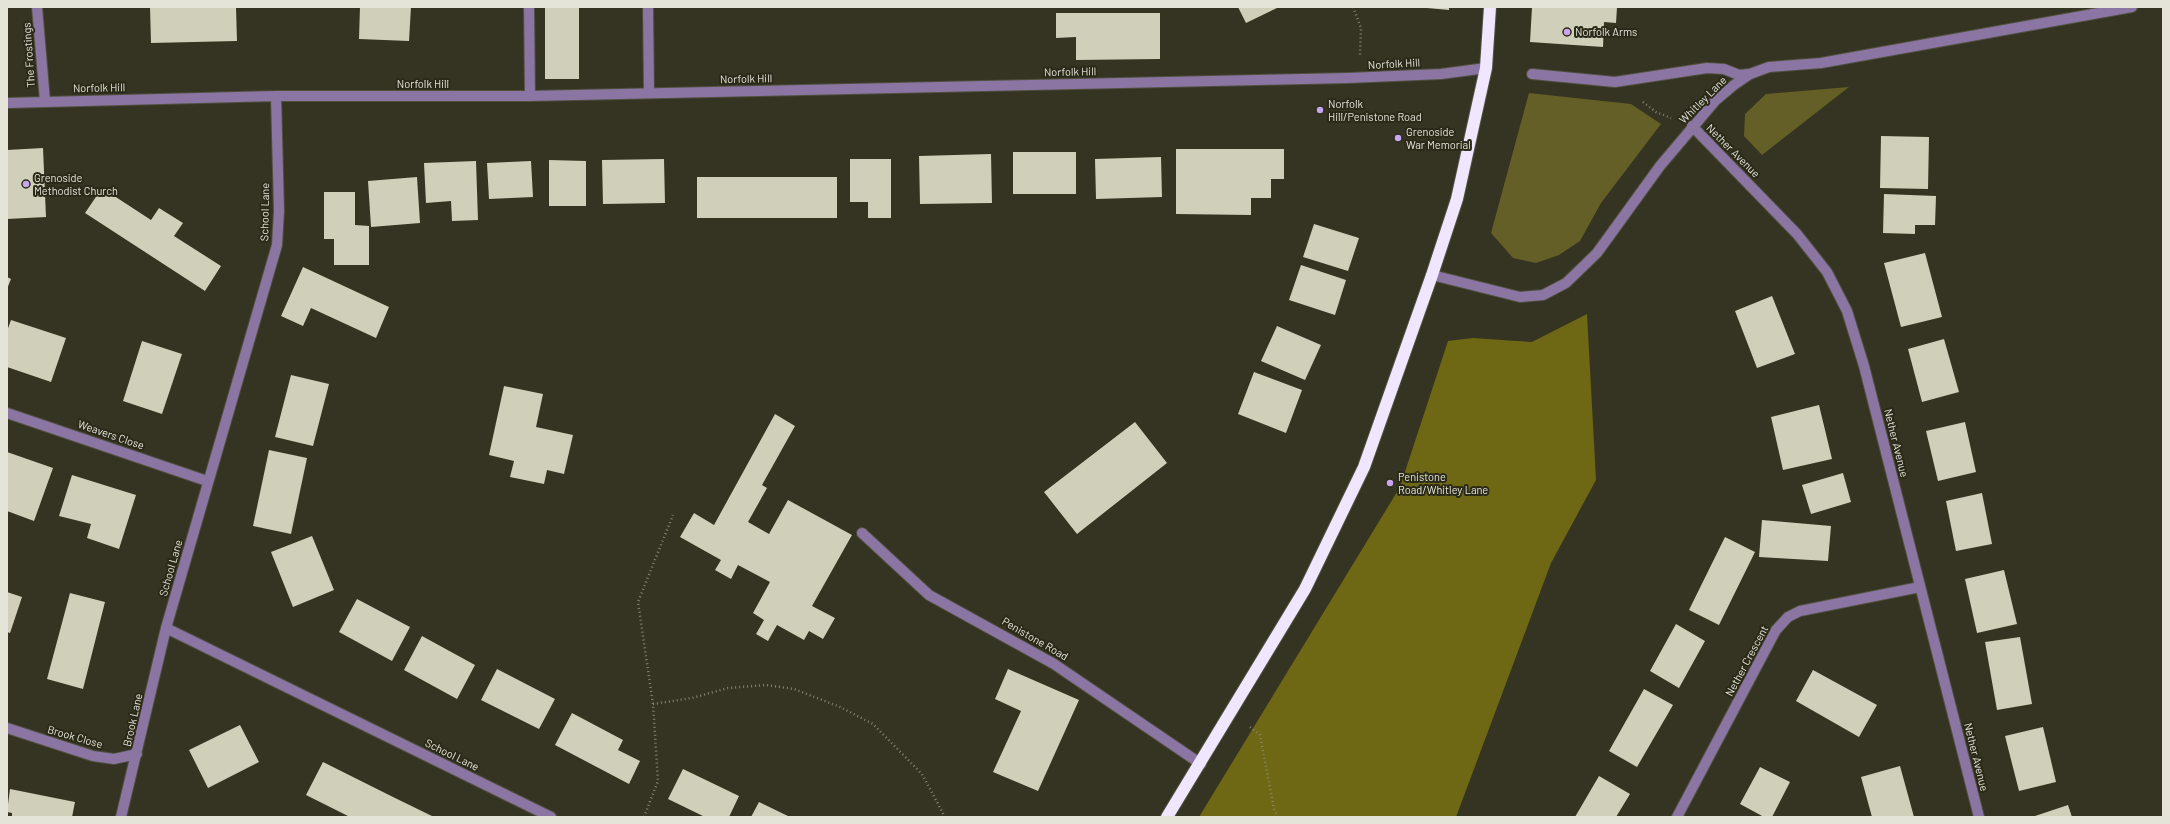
<!DOCTYPE html>
<style>
body{margin:0}
#map{position:relative;width:2170px;height:824px;overflow:hidden;background:#353422;font-family:Barlow,sans-serif}
canvas{display:block}
.frame{position:absolute;inset:0;border:8px solid #e5e4d9;pointer-events:none}
</style>
<div id="map">
<canvas width="2170" height="824"></canvas>
<div class="frame"></div>
</div>
<script>
const ctx = document.querySelector('canvas').getContext('2d');
ctx.lineJoin = 'round';
function fill(path, color) { ctx.fillStyle = color; ctx.fill(path, 'evenodd'); }
const toPath = rows => new Path2D(rows.map(r => 'M' + r).join(''));
function strokePath(path, color, width, dash) { ctx.strokeStyle = color; ctx.lineWidth = width; ctx.lineCap = dash ? 'butt' : 'round'; ctx.setLineDash(dash || []); ctx.stroke(path); }
function drawText(font, color, halo, rows, align = 'center') {
  ctx.font = font + ' Barlow,sans-serif'; ctx.lineWidth = 4; ctx.setLineDash([]); ctx.textBaseline = 'middle'; ctx.strokeStyle = halo; ctx.fillStyle = color; for (const [text, x, y, turn = 0] of rows) {
    ctx.save(); ctx.translate(x, y); ctx.rotate((+turn || 0) * Math.PI / 180); ctx.textAlign = isNaN(turn) ? turn : align; if (halo) ctx.strokeText(text, 0, 0); ctx.fillText(text, 0, 0); ctx.restore();
  }
}
fill(toPath([
 [1849,87,1762,155,1744,136,1745,114,1766,94],
 [1529,93,1631,104,1661,124,1601,203,1580,241,1559,255,1536,263,1513,258,1491,233]
]), '#635f26');
fill(toPath([
 [1587,314,1596,480,1551,563,1456,817,1199,817,1400,487,1448,341,1473,338,1532,342]
]), '#6e6814');
fill(toPath([
 [150,7,236,7,237,41,151,43],
 [360,7,411,7,409,41,359,39],
 [545,7,579,7,579,79,545,79],
 [1238,7,1279,7,1246,23],
 [1416,7,1449,7,1449,10],
 [1532,7,1617,7,1616,23,1604,22,1603,47,1530,42],
 [1056,13,1160,13,1160,59,1076,60,1076,37,1056,38],
 [1881,136,1929,137,1928,189,1880,188],
 [43,148,46,217,7,219,7,150],
 [1176,149,1284,149,1284,179,1271,179,1271,198,1251,198,1251,215,1176,214],
 [1013,152,1076,152,1076,194,1013,194],
 [991,154,992,203,920,204,919,156],
 [1161,157,1162,197,1096,199,1095,159],
 [664,159,665,203,603,204,602,160],
 [850,159,891,159,891,218,868,218,868,202,850,202],
 [549,160,586,161,586,206,549,206],
 [476,161,478,220,452,221,451,201,426,203,424,163],
 [531,161,533,197,489,199,487,163],
 [417,177,420,223,371,227,368,181],
 [697,177,837,177,837,218,697,218],
 [102,188,151,220,159,208,183,223,174,236,221,266,205,291,85,213],
 [324,192,355,192,355,225,369,226,369,265,334,265,334,239,324,239],
 [1884,194,1936,196,1935,225,1915,225,1915,234,1883,233],
 [1314,224,1359,238,1348,271,1303,257],
 [1925,253,1942,317,1901,327,1884,263],
 [1301,265,1346,280,1335,315,1289,300],
 [303,267,389,307,376,338,311,308,303,326,281,316],
 [7,277,11,279,7,289],
 [1772,296,1795,354,1757,368,1735,311],
 [11,320,66,338,51,382,7,367,7,331],
 [1277,326,1321,345,1305,380,1261,361],
 [1944,339,1959,392,1922,402,1908,349],
 [142,341,182,354,162,414,123,401],
 [1254,372,1302,390,1286,433,1238,414],
 [291,375,329,384,313,446,275,437],
 [504,386,543,394,536,427,573,435,564,474,547,470,544,484,510,477,514,461,489,455],
 [1819,405,1832,459,1783,470,1771,417],
 [775,414,795,426,762,485,767,488,748,522,769,534,788,500,852,535,812,606,835,618,823,639,809,631,804,640,777,625,768,641,756,634,764,620,753,613,770,582,738,565,731,579,715,570,721,560,680,537,694,513,714,525],
 [1135,422,1167,463,1077,534,1044,492],
 [1965,422,1976,472,1938,481,1926,431],
 [269,450,307,458,291,534,253,526],
 [7,452,53,468,34,521,7,511],
 [1843,473,1851,502,1811,514,1802,485],
 [72,475,136,495,119,549,87,538,91,524,59,516],
 [1982,493,1992,544,1956,551,1946,501],
 [1762,520,1831,526,1828,561,1759,557],
 [312,536,334,590,293,607,271,552],
 [1725,537,1755,552,1719,625,1689,610],
 [2004,570,2017,624,1977,633,1965,579],
 [7,592,22,597,10,633,7,632],
 [70,593,105,602,83,689,47,679],
 [357,599,410,627,392,661,339,632],
 [1676,624,1705,641,1679,688,1650,671],
 [422,636,475,665,457,699,404,670],
 [2020,637,2032,704,1997,710,1985,642],
 [497,669,555,699,539,729,481,700],
 [1008,669,1079,700,1038,791,993,772,1021,711,995,699],
 [1813,670,1877,705,1859,737,1796,701],
 [1644,689,1673,705,1637,767,1609,751],
 [572,713,623,740,618,750,640,761,629,784,555,745],
 [240,725,259,762,208,788,189,750],
 [2043,727,2056,782,2019,791,2005,736],
 [323,762,391,796,434,817,350,817,306,795],
 [1900,766,1914,817,1872,817,1861,777],
 [1760,767,1790,782,1772,817,1764,817,1740,804],
 [683,769,739,796,729,817,705,817,668,799],
 [1599,776,1630,794,1616,817,1575,817],
 [10,789,75,802,72,817,12,817,12,813,7,812],
 [759,802,790,817,751,817],
 [2068,805,2072,817,2032,817]
]), '#d0cfb9');
const minor = toPath([
 [37,7,45,101],
 [529,7,530,96],
 [648,7,649,93],
 [1532,74,1615,82,1707,68,1724,69,1739,75,1749,74],
 [7,103,276,96,530,96,1348,78,1441,74,1486,68],
 [1692,126,1797,234,1827,272,1847,311,1864,366,1979,817],
 [1432,275,1520,297,1543,295,1566,283,1597,253,1660,166,1715,101,1734,85,1750,74,1769,67,1821,63,2132,7],
 [7,413,207,481],
 [862,533,929,595,1054,664,1201,764],
 [166,628,551,817],
 [7,728,93,756,114,759,137,754],
 [121,817,166,628,277,245,279,211,276,96],
 [1677,817,1776,630,1788,617,1800,611,1920,587]
]);
const highway = toPath([
 [1167,817,1305,589,1364,467,1432,275,1457,199,1486,68,1490,7]
]);
strokePath(minor, '#51503f', 12);
strokePath(highway, '#51503f', 14);
strokePath(toPath([
 [1353,7,1361,28,1360,55],
 [1643,102,1656,112,1671,118],
 [653,704,692,698,728,688,766,685,794,689,840,707,873,724,922,774,945,817],
 [1250,727,1260,735,1274,809,1278,817],
 [644,817,658,781,653,704,638,602,673,515]
]), '#858475', 2.5, [1, 3]);
strokePath(minor, '#8a75a3', 10);
strokePath(highway, '#f0e7fe', 12);
for (const [x, y, r, color] of [
 [1567,32,4,"#c7a6ef"],
 [1320,110,4,"#c7a6ef"],
 [1398,138,4,"#c7a6ef"],
 [26,184,4,"#c7a6ef"],
 [1390,483,4,"#c7a6ef"]
]) { const dot = new Path2D(); dot.arc(x, y, r, 0, 2 * Math.PI); ctx.fillStyle = color; ctx.fill(dot); strokePath(dot, '#2b2a19', 1.5); }
drawText('11px', '#e5e4d9', '#2b2a19', [
 ["Norfolk Arms",1575,32],
 ["Norfolk",1328,104],
 ["Hill/Penistone Road",1328,117],
 ["Grenoside",1406,132],
 ["War Memorial",1406,145],
 ["Grenoside",34,178],
 ["Methodist Church",34,191],
 ["Penistone",1398,477],
 ["Road/Whitley Lane",1398,490]
], 'left');
drawText('11px', '#e5e4d9', '#2b2a19', [
 ["The Frostings",29,55,-94],
 ["Norfolk Hill",1394,64,-3],
 ["Norfolk Hill",1070,72,-1],
 ["Norfolk Hill",746,79,-1],
 ["Norfolk Hill",423,84],
 ["Norfolk Hill",99,88,-1],
 ["Whitley Lane",1703,100,-45],
 ["Nether Avenue",1733,151,45],
 ["School Lane",265,212,-89],
 ["Weavers Close",111,435,19],
 ["Nether Avenue",1896,443,76],
 ["School Lane",171,568,-74],
 ["Penistone Road",1035,639,30],
 ["Nether Crescent",1747,661,-62],
 ["Brook Lane",133,720,-77],
 ["Brook Close",75,737,16],
 ["School Lane",452,755,26],
 ["Nether Avenue",1976,757,76]
]);
</script>
